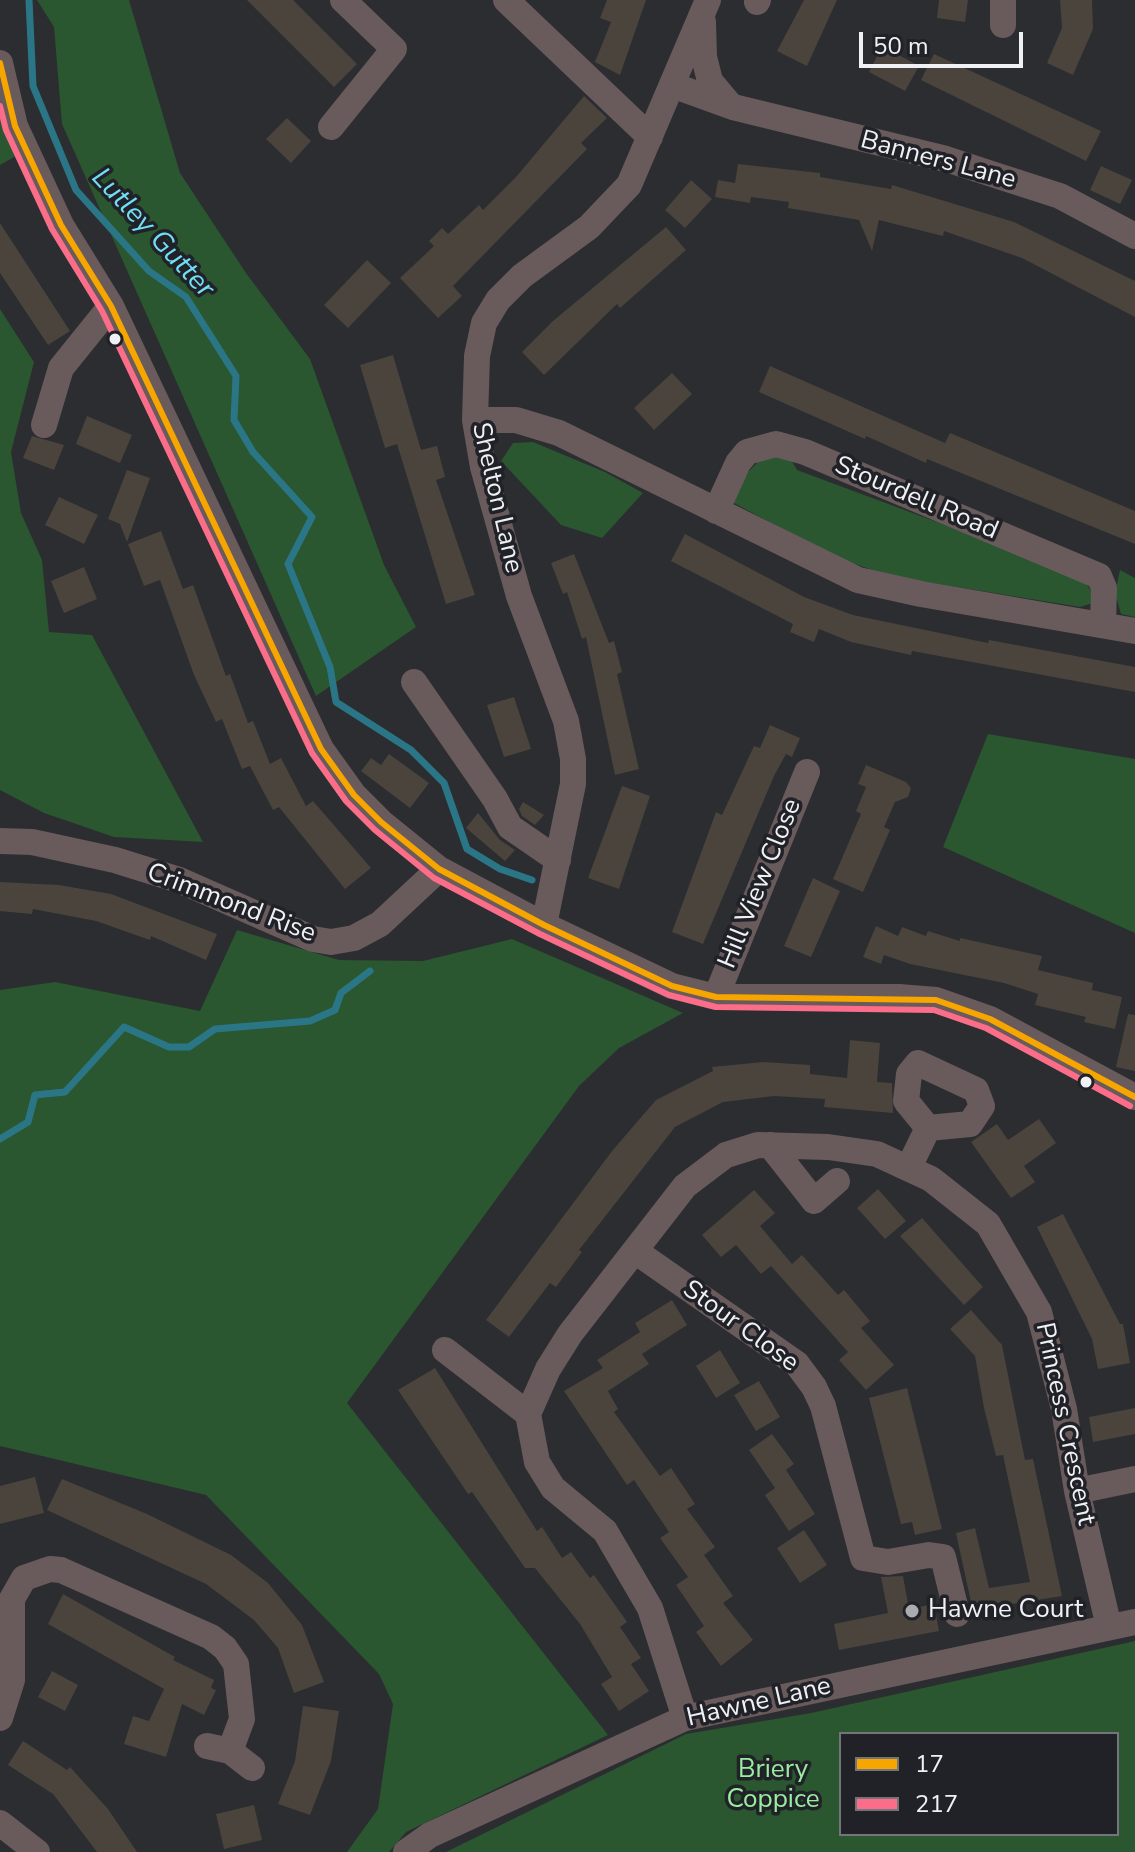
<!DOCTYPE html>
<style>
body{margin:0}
#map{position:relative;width:1135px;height:1852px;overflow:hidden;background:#2b2d30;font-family:"Nunito Sans",sans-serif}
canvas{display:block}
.legend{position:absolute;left:839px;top:1732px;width:280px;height:104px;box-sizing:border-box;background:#202228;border:2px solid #73757a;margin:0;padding:10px 14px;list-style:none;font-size:24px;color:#eff1f5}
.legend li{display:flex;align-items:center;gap:16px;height:40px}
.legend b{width:40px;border:2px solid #73757a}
.scale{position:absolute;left:859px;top:32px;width:164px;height:36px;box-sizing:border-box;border:4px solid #eff1f5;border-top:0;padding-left:10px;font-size:24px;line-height:28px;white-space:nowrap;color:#eff1f5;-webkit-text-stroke:6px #202228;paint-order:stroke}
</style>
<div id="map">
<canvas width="1135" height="1852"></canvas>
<ul class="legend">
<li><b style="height:10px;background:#f7a600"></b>17</li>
<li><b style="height:10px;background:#fb6d88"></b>217</li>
</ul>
<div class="scale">50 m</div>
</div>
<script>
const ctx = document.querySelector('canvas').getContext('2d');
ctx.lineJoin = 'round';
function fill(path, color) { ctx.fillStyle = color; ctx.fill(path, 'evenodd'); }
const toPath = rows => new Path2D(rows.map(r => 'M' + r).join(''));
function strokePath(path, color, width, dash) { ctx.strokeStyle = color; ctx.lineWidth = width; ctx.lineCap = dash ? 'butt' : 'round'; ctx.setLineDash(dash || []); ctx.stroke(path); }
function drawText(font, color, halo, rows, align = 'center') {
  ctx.font = font + ' "Nunito Sans",sans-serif'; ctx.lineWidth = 7; ctx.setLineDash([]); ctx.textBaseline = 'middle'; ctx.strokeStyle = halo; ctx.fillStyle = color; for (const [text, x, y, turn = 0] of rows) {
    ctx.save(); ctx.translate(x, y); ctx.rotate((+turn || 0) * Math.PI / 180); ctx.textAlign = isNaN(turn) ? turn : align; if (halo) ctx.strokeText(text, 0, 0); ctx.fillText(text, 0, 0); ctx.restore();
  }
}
fill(toPath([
 [37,0,129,0,180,173,246,273,310,359,384,565,416,627,316,696,62,124,54,27],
 [0,117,23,152,0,165],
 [0,309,34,362,11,452,21,513,42,560,49,632,92,635,203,842,114,837,44,813,0,790],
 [533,442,605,472,643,493,602,538,561,525,501,461,513,443],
 [765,455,789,456,797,470,1082,576,1091,591,1093,603,1080,607,889,576,833,556,732,502,740,480],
 [1120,570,1135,578,1135,617,1121,614,1115,593],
 [988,734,1135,759,1135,933,943,847],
 [237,930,339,960,423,961,512,939,683,1013,619,1048,579,1086,347,1403,608,1735,406,1832,389,1852,347,1852,378,1809,393,1704,379,1674,206,1495,0,1446,0,990,55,982,200,1011],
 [1135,1641,1135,1852,446,1852,686,1734,811,1713],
 [841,1734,1117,1734,1117,1834,841,1834]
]), '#2a5630');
strokePath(toPath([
 [29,0,33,86,76,190,149,271,186,297,236,376,234,420,253,452,312,517,288,564,330,667,336,702,411,750,444,783,467,849,500,869,532,880],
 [0,1139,28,1122,35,1095,65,1092,124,1027,169,1047,189,1047,215,1029,310,1021,335,1010,341,993,370,971]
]), '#2b7686', 7);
fill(toPath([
 [247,0,293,0,357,64,334,87],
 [607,0,646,0,620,75,595,62,611,22,600,18],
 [804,0,837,0,807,66,777,51],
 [939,0,968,0,965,22,937,18],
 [1060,0,1092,0,1093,29,1073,75,1047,63,1062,28],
 [882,46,919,66,905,91,869,72],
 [934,54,1101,131,1086,161,921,80],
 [584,96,607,118,581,143,587,149,453,286,462,296,438,318,400,278,434,246,429,241,442,228,448,234,479,205,483,210,516,177],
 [287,118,311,141,291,163,266,139],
 [738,164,820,173,820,177,891,189,892,185,1014,222,1135,281,1135,317,1022,258,944,231,943,236,879,220,872,251,859,220,788,208,789,202,751,197,750,203,715,197,718,180,735,183],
 [1101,166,1132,180,1120,204,1090,190],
 [691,180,712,199,685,228,665,210],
 [0,223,70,331,48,345,0,273],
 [666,227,686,250,620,308,617,304,544,375,522,352,553,321],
 [367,260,391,283,348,328,324,305],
 [393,355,421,450,437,446,445,477,436,480,475,595,446,604,397,444,385,448,360,365],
 [770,366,945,443,950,433,1135,511,1135,544,927,459,926,463,866,436,865,439,759,392],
 [672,373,692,394,654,430,634,408],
 [87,416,132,435,120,463,76,444],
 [32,436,64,445,54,470,23,458],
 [127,470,150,478,127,542,120,524,108,519],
 [59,497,98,515,84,544,45,525],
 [161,531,183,589,193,585,226,676,230,674,248,723,253,721,270,764,281,758,306,806,313,801,371,868,345,889,279,807,273,810,250,766,242,769,222,719,216,722,194,675,160,580,144,586,128,544],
 [685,534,804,597,853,615,988,643,989,640,1135,667,1135,692,912,651,911,655,851,642,819,629,814,642,790,632,793,624,671,561],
 [574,554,609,643,614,641,622,672,617,674,639,769,615,775,586,637,582,639,567,592,563,594,551,563],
 [84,567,97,599,64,613,51,581],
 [514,697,531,749,504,757,487,705],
 [770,725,800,738,792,757,786,754,774,776,703,944,672,932,716,812,722,815,754,746,760,748],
 [389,754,429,783,410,808,361,771,371,758,381,765],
 [866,765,906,782,911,788,908,797,895,802,884,827,890,830,863,892,833,879,861,814,856,811,866,787,858,784],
 [622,786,650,796,619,889,588,878],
 [523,802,544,815,535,825,522,816,519,809],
 [478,813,500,840,515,850,505,861,466,828],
 [813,878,840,891,811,957,784,946],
 [0,882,59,885,111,894,217,934,206,960,151,936,150,940,96,921,33,909,32,914,0,911],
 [876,926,898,936,902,927,926,936,928,931,960,941,960,938,1042,956,1038,970,1093,983,1092,990,1122,997,1115,1029,1084,1022,1086,1017,1035,1005,1038,994,1004,983,910,964,884,955,881,964,863,957],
 [1128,1014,1135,1015,1135,1071,1116,1067],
 [850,1040,880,1043,877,1082,892,1083,893,1113,824,1107,825,1099,774,1096,723,1102,675,1127,579,1250,582,1252,556,1287,550,1283,509,1337,486,1320,612,1151,656,1100,713,1071,712,1067,763,1062,810,1065,810,1074,847,1078],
 [1039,1119,1056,1143,1024,1166,1035,1182,1011,1198,971,1142,997,1124,1008,1140],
 [878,1189,906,1221,885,1239,857,1208],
 [754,1190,775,1213,760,1226,792,1264,802,1255,838,1295,844,1290,870,1321,861,1328,894,1365,866,1390,839,1360,848,1352,771,1266,761,1274,736,1245,721,1257,702,1235],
 [1063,1214,1120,1324,1123,1324,1130,1363,1098,1369,1092,1339,1037,1227],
 [922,1218,983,1287,964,1305,900,1236],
 [672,1300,687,1325,642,1354,649,1364,608,1391,618,1409,614,1412,660,1476,671,1468,695,1504,687,1509,715,1547,704,1555,733,1596,723,1603,753,1640,721,1666,696,1632,704,1626,676,1585,688,1577,660,1538,669,1532,634,1480,627,1485,564,1391,603,1368,597,1360,640,1332,635,1323],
 [971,1310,1002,1345,1025,1460,1033,1459,1062,1596,993,1607,994,1611,974,1616,956,1533,975,1528,989,1588,1030,1582,1003,1455,996,1456,984,1408,975,1356,950,1329],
 [720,1350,740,1383,716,1398,696,1366],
 [435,1368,537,1531,542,1527,562,1558,571,1552,590,1578,594,1575,627,1622,620,1627,641,1658,631,1664,649,1691,619,1711,601,1684,612,1677,580,1624,535,1568,525,1568,472,1492,468,1494,398,1390],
 [759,1381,780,1417,756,1431,734,1395],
 [907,1388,942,1529,915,1535,912,1522,901,1524,869,1398],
 [1135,1408,1135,1434,1093,1442,1089,1417],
 [772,1434,794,1464,786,1470,815,1514,789,1531,765,1495,775,1488,749,1450],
 [35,1477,44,1513,0,1524,0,1486],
 [62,1479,147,1514,231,1555,268,1583,302,1625,324,1682,294,1693,278,1648,254,1620,206,1584,47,1510],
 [804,1530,827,1565,800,1583,777,1548],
 [903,1576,909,1609,934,1604,939,1631,839,1650,834,1624,888,1613,881,1577],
 [63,1594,175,1657,173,1660,214,1680,211,1688,216,1690,204,1715,182,1704,166,1757,124,1744,133,1716,149,1721,164,1689,48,1624],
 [52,1671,78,1685,65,1711,38,1697],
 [303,1706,339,1711,331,1761,310,1815,278,1804,295,1761],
 [23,1741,67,1770,70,1767,108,1809,137,1852,97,1852,53,1794,8,1765],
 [254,1805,262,1840,224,1849,216,1814]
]), '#4a443d');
strokePath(toPath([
 [506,0,650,137],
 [757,2,758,0],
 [703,22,704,57,710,81,731,106],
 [1003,25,1003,0],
 [0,63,15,126,61,225,111,306,321,749,354,795,381,822,439,869,544,925,672,986,716,997,899,997,936,1000,990,1019,1135,1097],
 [672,85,733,107,946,159,1001,177,1060,196,1135,236],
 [331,127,394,49,343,0],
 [475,420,516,420,559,433,858,580,921,594,1135,631],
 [44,425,61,368,111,306],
 [716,511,738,463,747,452,776,444,805,452,1099,576,1104,588,1103,625],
 [414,682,495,799,510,827,558,860],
 [0,841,32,842,115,860,179,880,313,939,331,942,354,938,380,924,439,869],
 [544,925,573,784,573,759,566,721,519,596,483,467,475,420,477,356,484,323,498,300,522,276,589,227,629,185,708,0],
 [716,997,807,772],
 [770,1145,814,1201,837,1181],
 [909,1167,928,1128,906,1101,909,1074,918,1063,976,1090,982,1106,970,1124,928,1128],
 [635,1251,797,1364,814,1387,823,1406,863,1558,888,1562,929,1555,943,1557,957,1614],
 [445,1350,528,1414],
 [1077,1491,1135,1479],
 [0,1718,12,1680,12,1599,24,1578,50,1569,61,1570,211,1637,225,1648,236,1664,242,1719,230,1751],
 [685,1718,650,1608,605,1531,553,1488,537,1462,528,1414,548,1369,570,1334,685,1186,726,1155,758,1145,828,1147,877,1154,931,1179,988,1224,1039,1312,1064,1409,1077,1491,1109,1627],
 [207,1746,230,1751,252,1768],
 [0,1823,37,1852],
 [406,1852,430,1835,685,1718,1135,1622]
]), '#695a5c', 26);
strokePath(toPath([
 [0,63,15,126,61,225,111,306,321,749,354,795,381,822,439,869,544,925,672,986,716,997,936,1000,990,1019,1135,1097]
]), '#f7a600', 6);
strokePath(toPath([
 [0,106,6,130,52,229,102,311,312,753,346,801,375,830,434,878,540,934,669,995,716,1007,934,1010,986,1028,1130,1106]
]), '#fb6d88', 6);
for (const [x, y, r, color] of [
 [115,339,7,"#eff1f5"],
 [1086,1082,7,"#eff1f5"],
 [912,1611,8,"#aaacb0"]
]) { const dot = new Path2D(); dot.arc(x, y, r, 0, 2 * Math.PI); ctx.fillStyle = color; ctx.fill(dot); strokePath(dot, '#202228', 3); }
drawText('26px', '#eff1f5', '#202228', [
 ["Banners Lane",938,161,15],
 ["Shelton Lane",496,498,77],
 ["Stourdell Road",916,499,23],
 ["Hill View Close",761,884,-68],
 ["Crimmond Rise",231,904,21],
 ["Stour Close",740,1327,36],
 ["Princess Crescent",1064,1424,78],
 ["Hawne Lane",759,1703,-13]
]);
drawText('26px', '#eff1f5', '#202228', [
 ["Hawne Court",928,1611]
], 'left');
drawText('26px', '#9aeca0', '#202228', [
 ["Briery",773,1771],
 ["Coppice",773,1801]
]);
drawText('italic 28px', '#71def5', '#202228', [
 ["Lutley Gutter",152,234,47]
]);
</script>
